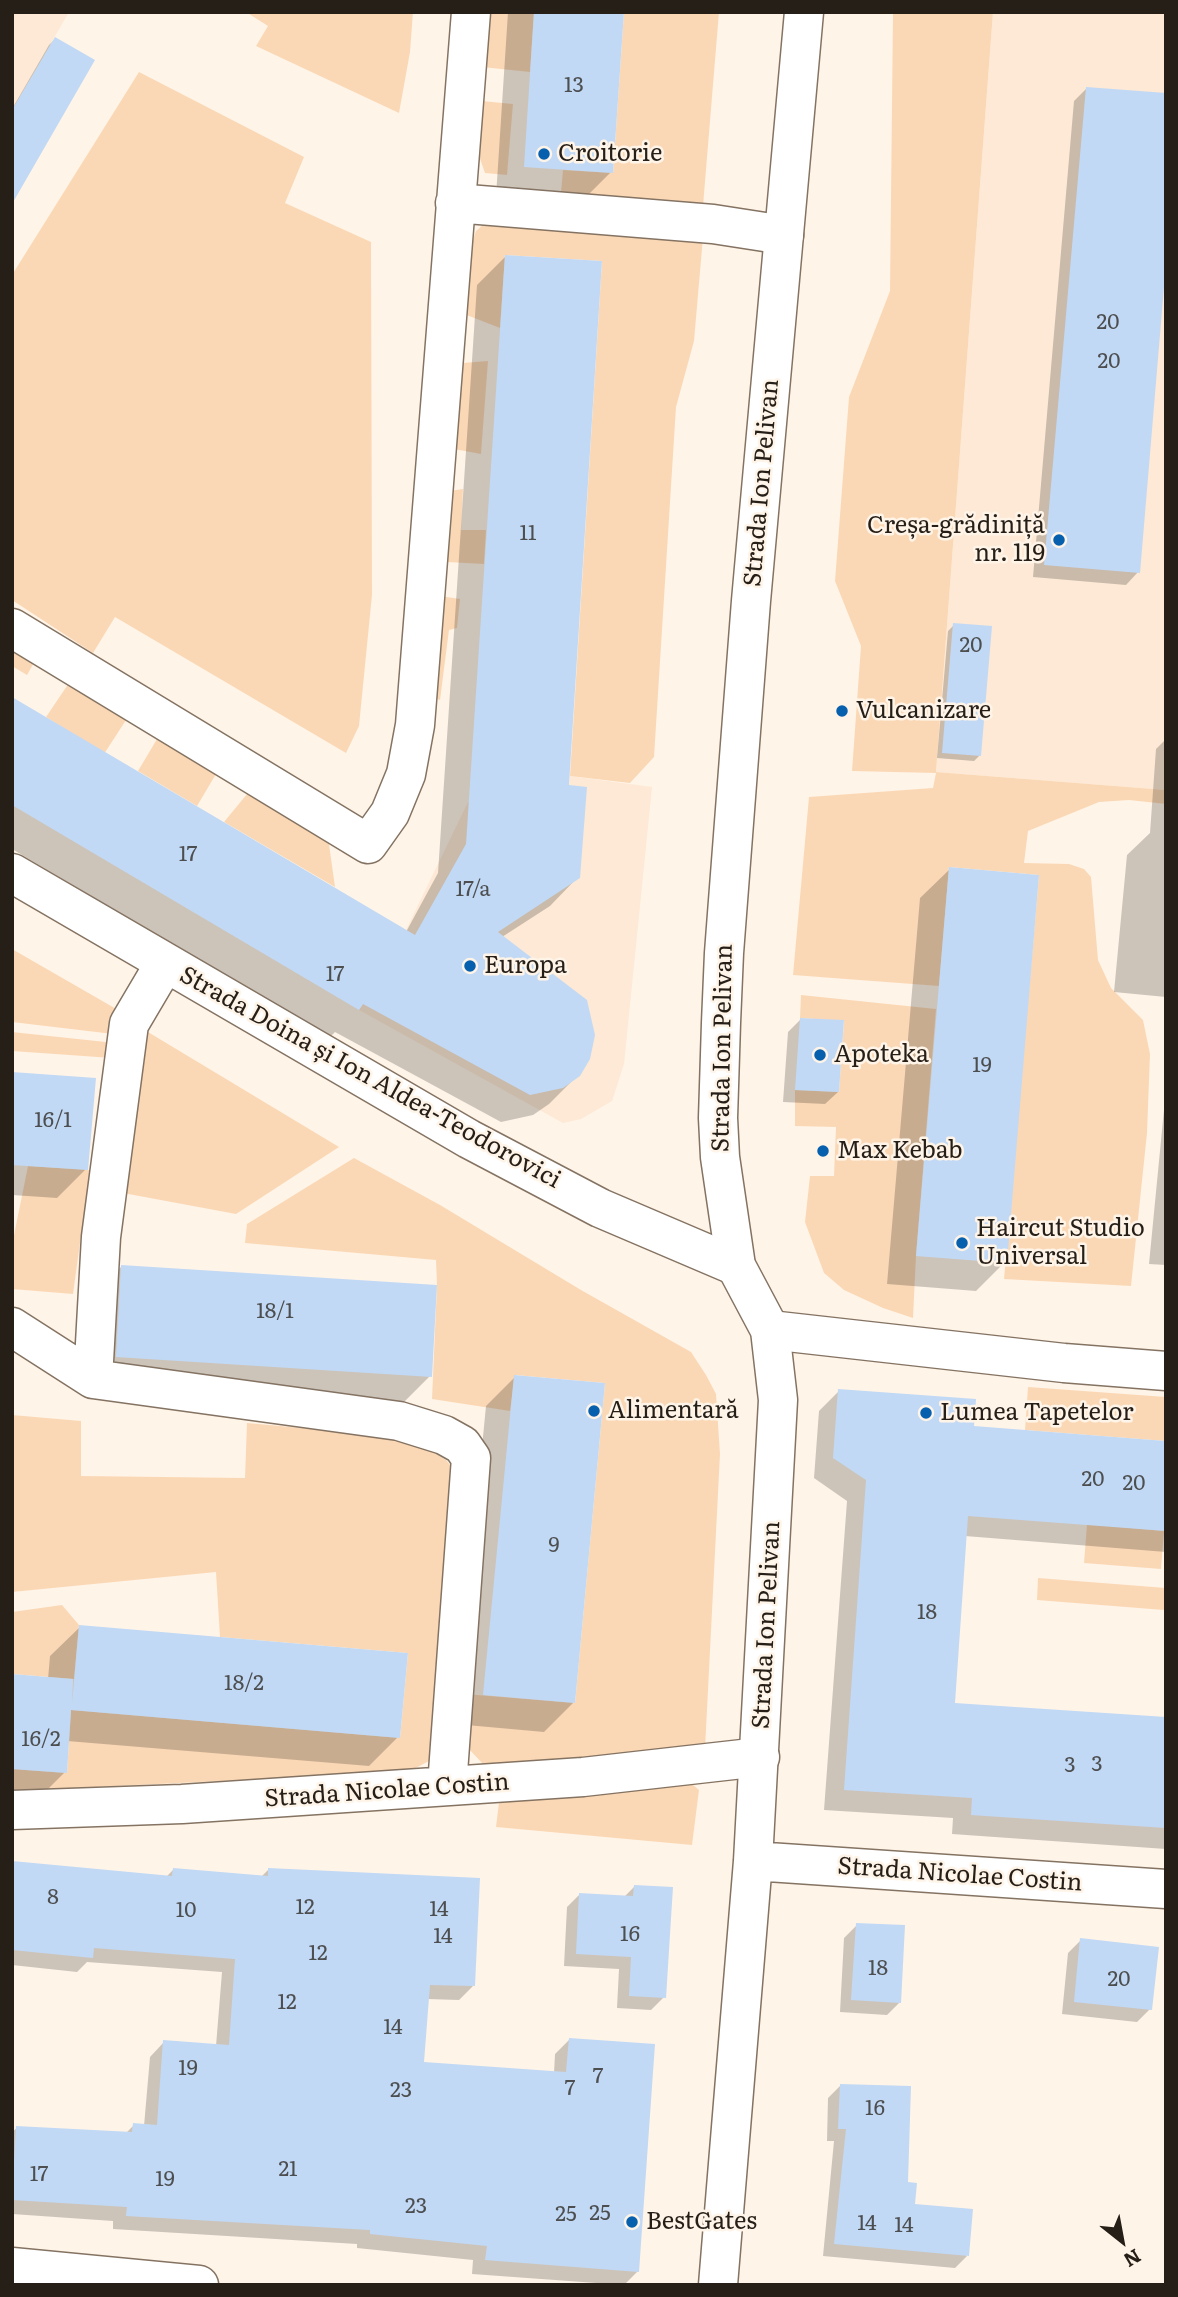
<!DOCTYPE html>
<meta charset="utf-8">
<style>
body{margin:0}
#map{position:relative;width:1178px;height:2297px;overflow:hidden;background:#fff4e8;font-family:Literata,serif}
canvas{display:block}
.frame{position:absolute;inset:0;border:14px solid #261f18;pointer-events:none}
.north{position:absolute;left:1087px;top:2206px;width:70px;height:70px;-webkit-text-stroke:5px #fff4e8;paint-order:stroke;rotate:149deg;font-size:19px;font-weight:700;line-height:28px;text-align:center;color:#261f18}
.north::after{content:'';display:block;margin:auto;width:24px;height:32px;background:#261f18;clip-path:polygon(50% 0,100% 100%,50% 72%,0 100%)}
</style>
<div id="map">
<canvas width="1178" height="2297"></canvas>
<div class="frame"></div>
<div class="north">N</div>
</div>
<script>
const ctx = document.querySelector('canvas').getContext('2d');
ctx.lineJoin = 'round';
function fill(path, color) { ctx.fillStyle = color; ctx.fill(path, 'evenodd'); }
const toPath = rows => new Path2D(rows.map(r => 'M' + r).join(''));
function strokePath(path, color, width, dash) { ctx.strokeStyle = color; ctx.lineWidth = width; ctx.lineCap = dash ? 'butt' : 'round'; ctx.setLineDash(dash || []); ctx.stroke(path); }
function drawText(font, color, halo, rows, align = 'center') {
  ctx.font = font + ' Literata,serif'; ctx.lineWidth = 5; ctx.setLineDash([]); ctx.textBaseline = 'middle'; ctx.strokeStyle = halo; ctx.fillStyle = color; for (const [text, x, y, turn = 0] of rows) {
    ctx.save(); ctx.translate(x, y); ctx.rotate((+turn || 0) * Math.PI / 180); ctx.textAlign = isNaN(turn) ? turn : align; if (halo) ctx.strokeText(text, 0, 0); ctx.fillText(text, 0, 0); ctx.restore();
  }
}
fill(toPath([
 [12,12,69,12,12,110],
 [993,12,1166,12,1166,790,936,772],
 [570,776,652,787,624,1064,612,1101,581,1119,563,1123,359,1010,406,930,468,802,567,809]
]), '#fde9d5');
fill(toPath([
 [246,12,413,12,410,52,399,113,256,46,268,26],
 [487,12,534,12,530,72,482,67],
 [624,12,719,12,703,206,561,192,563,170,613,173],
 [893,12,993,12,936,772,1166,790,1166,804,1129,800,1099,802,1028,831,1024,863,1069,864,1084,869,1091,877,1098,960,1111,988,1143,1020,1150,1054,1147,1133,1131,1286,1004,1279,1039,875,949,867,939,986,793,975,809,797,933,788,936,773,852,771,861,646,835,581,849,397,890,291],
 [139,72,304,157,285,203,371,242,372,595,359,726,346,753,115,617,93,653,12,600,12,275],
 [482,101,513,104,507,175,485,173,478,153],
 [486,222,703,237,694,341,676,407,654,757,630,783,570,776,602,261,505,255,500,328,464,314,472,242,476,231],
 [488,361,481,454,454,449,462,363],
 [463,489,461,530,486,530,484,564,446,562,449,491],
 [440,596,460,599,457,628,449,630,440,700,430,696],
 [12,645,36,659,27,675,12,666],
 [71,680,128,717,104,754,46,717],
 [160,734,219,769,197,806,138,771],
 [252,788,328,837,335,887,224,822],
 [12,949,118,1010,113,1034,12,1022],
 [801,995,936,1009,916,1256,913,1318,883,1308,844,1290,824,1273,805,1222,810,1176,834,1176,836,1127,795,1126,795,1090,839,1092,844,1021,800,1018],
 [143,1029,339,1147,236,1214,123,1193],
 [12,1032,115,1043,112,1058,12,1051],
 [354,1158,440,1205,581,1290,691,1352,706,1375,716,1394,720,1454,705,1749,575,1760,483,1764,468,1748,465,1694,575,1703,605,1383,515,1375,510,1411,432,1399,437,1285,436,1260,245,1243,247,1224],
 [28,1166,90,1170,73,1294,12,1289,12,1245],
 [1028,1387,1166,1397,1166,1441,1025,1430],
 [12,1415,81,1421,81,1476,245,1478,247,1423,411,1438,446,1460,458,1475,436,1748,429,1761,408,1772,12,1791,12,1769,67,1773,71,1710,400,1738,408,1653,220,1637,216,1572,12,1592],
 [1087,1524,1164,1531,1161,1569,1084,1563],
 [1038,1578,1166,1588,1164,1610,1037,1600],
 [62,1605,79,1625,74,1679,12,1674,12,1612],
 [691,1783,699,1790,692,1845,496,1827,499,1802]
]), '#fbd8b5');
fill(toPath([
 [508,12,622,12,611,172,582,201,496,196],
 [55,39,12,200,12,109,49,45],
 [1087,88,1138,572,1126,585,1033,577,1074,101],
 [505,257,578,877,550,906,502,937,578,1075,549,1104,533,1115,501,1122,335,1032,330,1037,12,849,12,699,406,932,438,873,477,285],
 [954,625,980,755,974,761,937,758,948,631],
 [1166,739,1166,997,1114,992,1127,855,1150,833,1156,749],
 [950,869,1005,1262,976,1291,887,1284,920,898],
 [801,1019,838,1092,825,1104,783,1102,788,1032],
 [12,1074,86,1169,57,1198,12,1195],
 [1166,1089,1166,1265,1149,1264],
 [122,1266,430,1376,401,1405,88,1385,93,1296],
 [515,1377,573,1703,544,1732,455,1724,486,1406],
 [839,1391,972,1428,1166,1443,1166,1552,965,1536,953,1704,1166,1718,1166,1849,952,1834,953,1818,824,1810,847,1501,814,1478,819,1411],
 [80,1627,398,1737,369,1766,67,1741,65,1772,36,1801,12,1800,12,1676,48,1679,50,1656],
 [12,1863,166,1877,173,1870,261,1877,269,1869,473,1986,459,2000,427,1999,422,2064,554,2073,555,2054,569,2040,638,2271,624,2285,472,2274,473,2260,357,2248,357,2244,113,2229,113,2221,12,2214,12,2132,17,2128,125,2134,134,2125,144,2126,150,2057,164,2042,216,2046,222,1972,87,1962,77,1972,12,1965],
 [634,1887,664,1997,651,2010,617,2008,619,1969,564,1966,567,1907,580,1894,624,1897],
 [857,1925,900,2002,887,2015,840,2012,844,1938],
 [1081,1940,1150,2009,1137,2022,1062,2014,1068,1953],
 [841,2085,906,2184,913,2205,967,2256,955,2268,823,2256,834,2141,827,2141,828,2098]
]), '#0003');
fill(toPath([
 [534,12,624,12,613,173,524,167],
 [55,37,95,60,12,204,12,110],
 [1086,87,1166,93,1166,263,1140,573,1044,565],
 [505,255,602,261,569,785,587,787,580,878,498,932,587,1000,595,1035,590,1059,580,1076,563,1088,530,1095,363,1004,359,1010,12,805,12,697,415,935,466,844],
 [953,623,992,626,981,756,942,753],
 [949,867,1039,875,1007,1263,916,1256],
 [800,1018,844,1020,839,1092,795,1090],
 [12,1072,96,1078,88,1170,12,1165],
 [121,1265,437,1285,432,1377,116,1357],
 [514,1375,605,1383,575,1703,483,1695],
 [838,1389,976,1399,974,1426,1166,1441,1166,1531,968,1516,955,1703,1166,1717,1166,1828,971,1815,972,1798,844,1790,866,1480,833,1458],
 [79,1625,408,1653,400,1738,71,1710,67,1773,12,1769,12,1674,73,1679,72,1704],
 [12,1861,172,1876,173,1868,268,1876,268,1868,480,1878,475,1986,430,1985,424,2062,566,2072,569,2038,655,2044,639,2272,485,2260,487,2246,370,2234,370,2230,126,2216,127,2207,12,2200,16,2126,132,2132,133,2123,157,2125,163,2040,229,2045,235,1959,94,1948,93,1958,12,1950],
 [634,1885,673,1887,666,1998,629,1996,631,1957,576,1954,579,1893,633,1896],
 [856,1923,905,1925,901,2003,851,2000],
 [1080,1938,1159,1947,1152,2010,1074,2002],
 [840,2084,911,2086,908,2182,917,2183,915,2204,973,2209,969,2256,834,2244,846,2129,838,2129]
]), '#c1d9f5');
const minor = toPath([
 [455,203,713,224,784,235],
 [12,628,368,844,390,813,406,774,415,725,471,12],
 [12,873,469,1139,600,1208,736,1266],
 [12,1327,93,1379,399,1421,444,1435,462,1445,471,1458,447,1786],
 [770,1330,1064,1363,1166,1371],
 [93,1379,101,1237,129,1024,165,963],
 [12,1810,182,1804,583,1777,760,1757],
 [12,2267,199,2285]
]);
const major = toPath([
 [753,1861,1166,1889],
 [718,2285,753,1861,778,1400,770,1330,736,1266,720,1157,718,1118,721,1023,724,953,751,601,804,12]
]);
strokePath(minor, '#847362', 41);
strokePath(major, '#847362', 41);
strokePath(minor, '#fff', 38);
strokePath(major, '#fff', 38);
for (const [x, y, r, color] of [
 [544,154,7,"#0660ae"],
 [1059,540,7,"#0660ae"],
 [842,711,7,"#0660ae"],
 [470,966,7,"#0660ae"],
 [820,1055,7,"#0660ae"],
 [823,1151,7,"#0660ae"],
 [962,1243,7,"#0660ae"],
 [594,1411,7,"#0660ae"],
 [926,1413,7,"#0660ae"],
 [632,2222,7,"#0660ae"]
]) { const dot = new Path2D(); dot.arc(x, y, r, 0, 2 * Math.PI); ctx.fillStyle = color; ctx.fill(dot); strokePath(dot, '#fff4e8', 2.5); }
drawText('21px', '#4d4e4f', null, [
 ["13",574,86],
 ["20",1108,323],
 ["20",1109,362],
 ["11",528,534],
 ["20",971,646],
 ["17",188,855],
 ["17/a",473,890],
 ["17",335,975],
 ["19",982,1066],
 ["16/1",53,1121],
 ["18/1",275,1312],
 ["20",1093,1480],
 ["20",1134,1484],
 ["9",554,1546],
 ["18",927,1613],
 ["18/2",244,1684],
 ["16/2",41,1740],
 ["3",1097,1765],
 ["3",1070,1766],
 ["8",53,1898],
 ["12",305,1908],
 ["14",439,1910],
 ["10",186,1911],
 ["16",630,1935],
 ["14",443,1937],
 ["12",318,1954],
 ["18",878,1969],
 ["20",1119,1980],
 ["12",287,2003],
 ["14",393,2028],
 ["19",188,2069],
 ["7",598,2077],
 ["7",570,2089],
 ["23",401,2091],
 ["16",875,2109],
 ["21",288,2170],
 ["17",39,2175],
 ["19",165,2180],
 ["23",416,2207],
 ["25",600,2214],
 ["25",566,2215],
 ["14",867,2224],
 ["14",904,2226]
]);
drawText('24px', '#261f18', '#fff4e8', [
 ["Croitorie",558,154],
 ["Creșa-grădiniță",1045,526,"right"],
 ["nr. 119",1045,554,"right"],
 ["Vulcanizare",856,711],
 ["Europa",484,966],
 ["Apoteka",834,1055],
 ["Max Kebab",837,1151],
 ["Haircut Studio",976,1229],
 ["Universal",976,1257],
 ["Alimentară",608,1411],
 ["Lumea Tapetelor",940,1413],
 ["BestGates",646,2222]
], 'left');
drawText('24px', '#261f18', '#fff4e8', [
 ["Strada Ion Pelivan",762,483,-85],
 ["Strada Ion Pelivan",723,1048,-89],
 ["Strada Doina și Ion Aldea-Teodorovici",370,1078,29],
 ["Strada Ion Pelivan",767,1625,-87],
 ["Strada Nicolae Costin",387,1791,-4],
 ["Strada Nicolae Costin",960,1875,4]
]);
</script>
